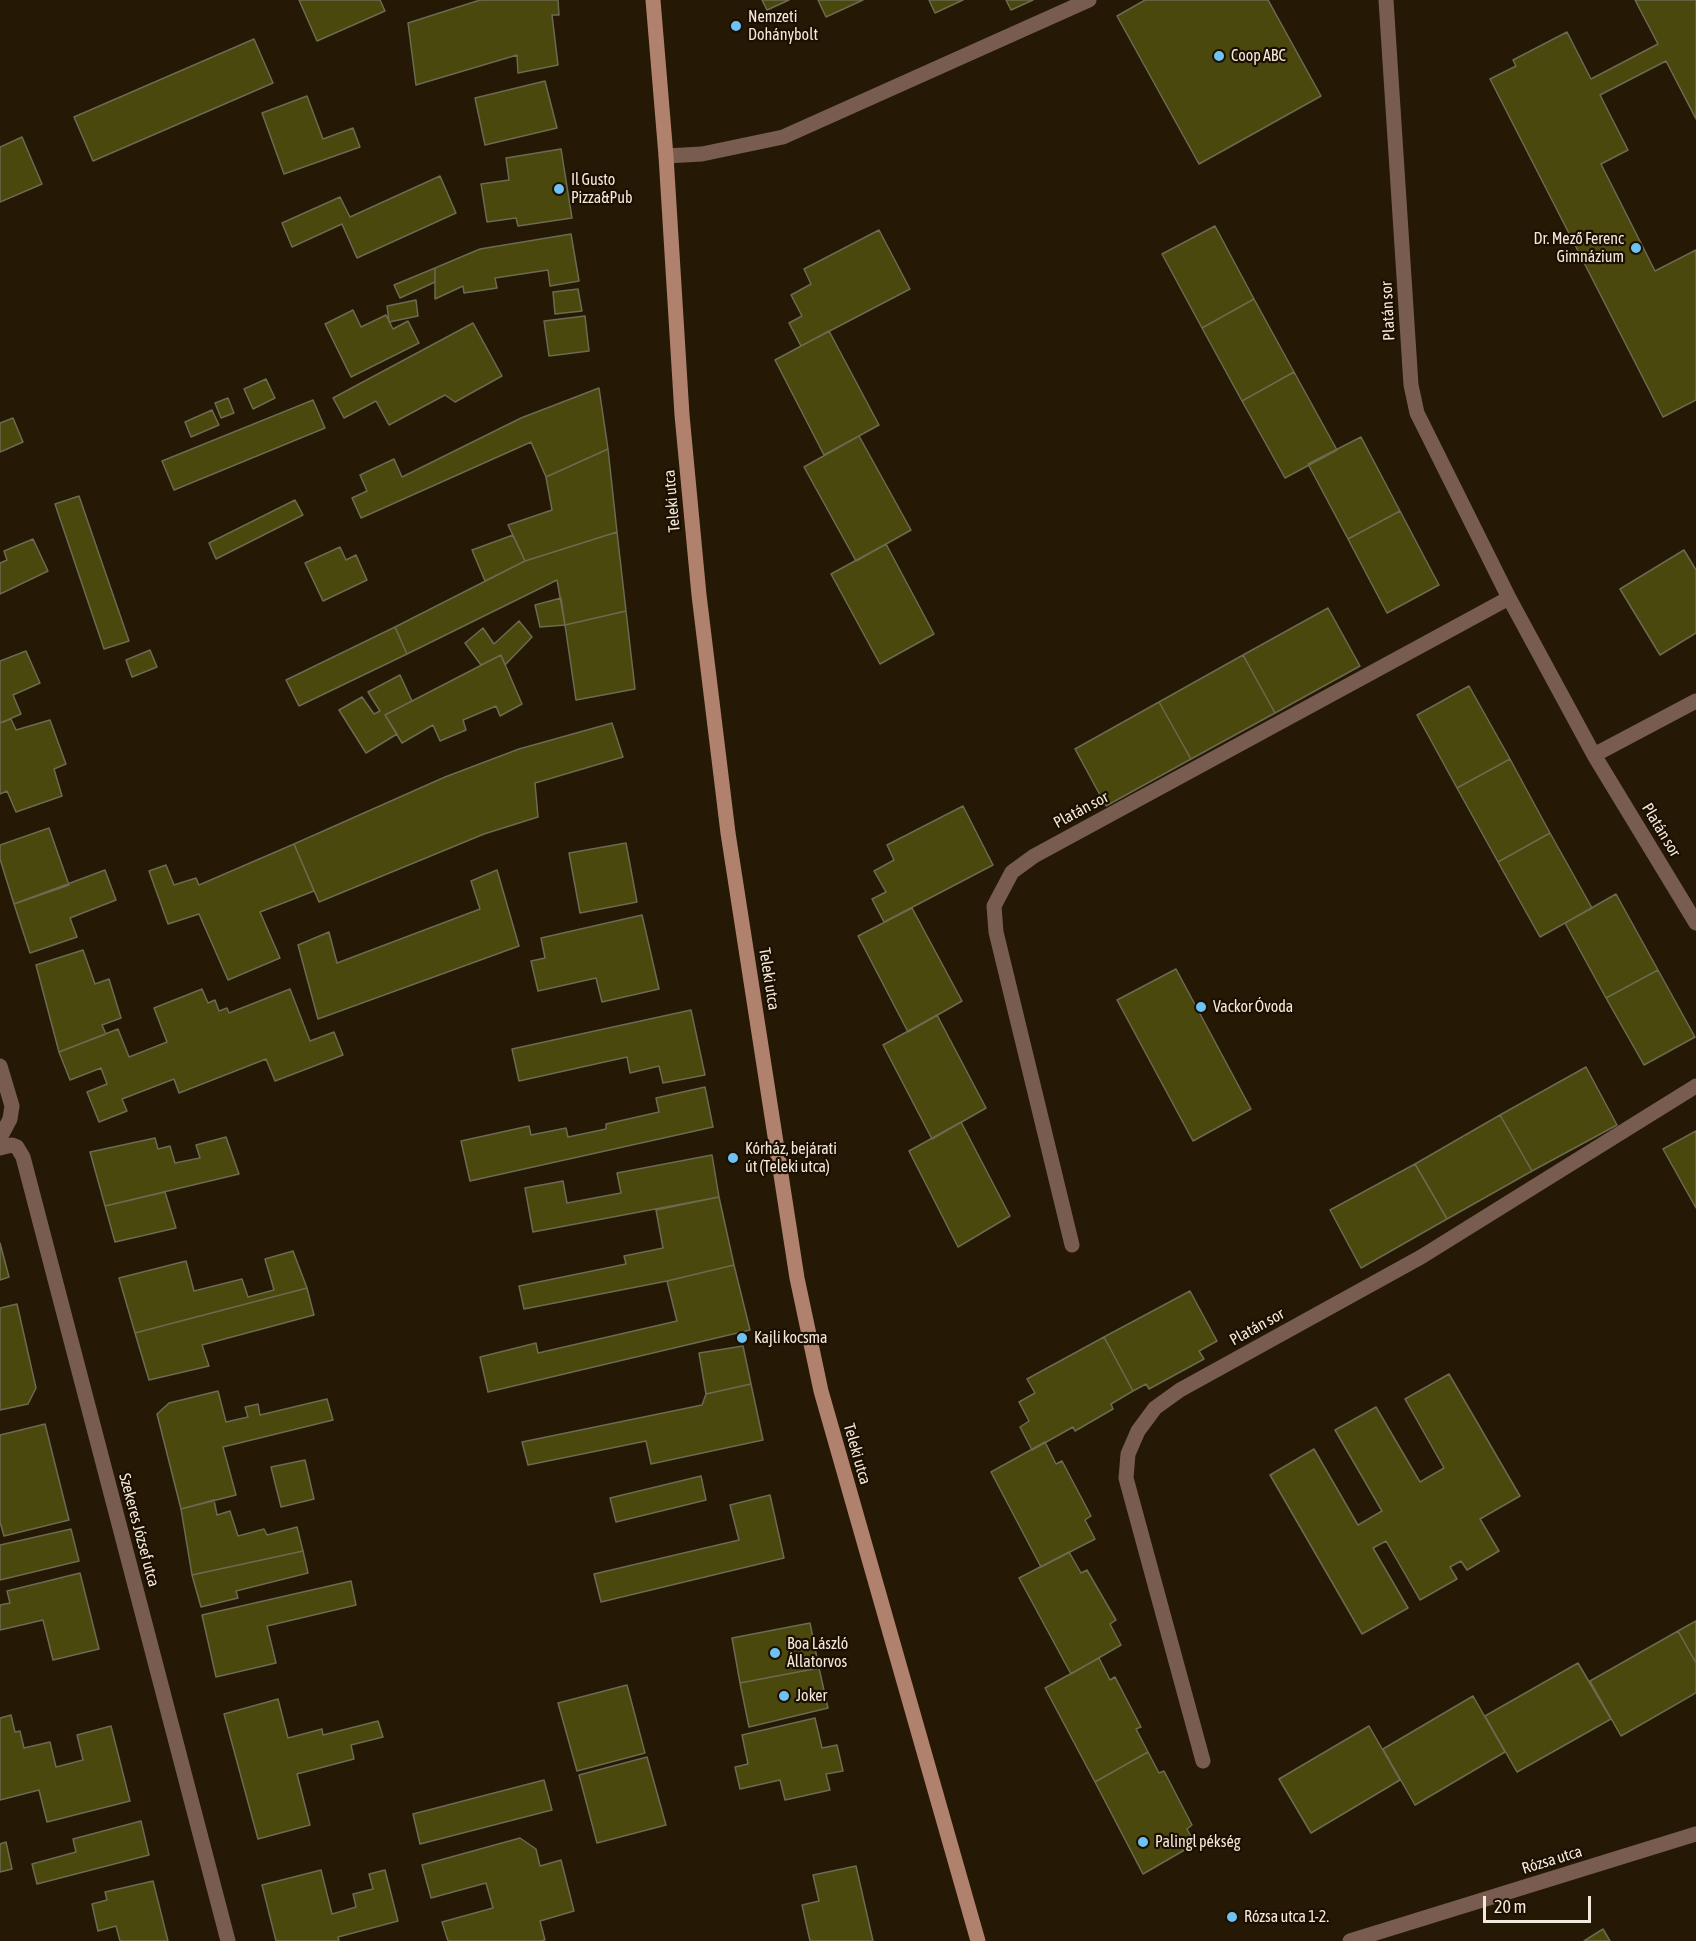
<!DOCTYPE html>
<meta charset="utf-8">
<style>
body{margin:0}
#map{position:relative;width:1696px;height:1941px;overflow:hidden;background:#251805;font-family:"Asap Condensed",sans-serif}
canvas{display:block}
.scale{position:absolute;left:1483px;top:1896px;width:108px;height:27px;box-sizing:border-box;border:3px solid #f2e9dd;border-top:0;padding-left:8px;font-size:18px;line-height:21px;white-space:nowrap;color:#f2e9dd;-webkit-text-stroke:4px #1c0f00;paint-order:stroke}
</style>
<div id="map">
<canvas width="1696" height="1941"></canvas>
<div class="scale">20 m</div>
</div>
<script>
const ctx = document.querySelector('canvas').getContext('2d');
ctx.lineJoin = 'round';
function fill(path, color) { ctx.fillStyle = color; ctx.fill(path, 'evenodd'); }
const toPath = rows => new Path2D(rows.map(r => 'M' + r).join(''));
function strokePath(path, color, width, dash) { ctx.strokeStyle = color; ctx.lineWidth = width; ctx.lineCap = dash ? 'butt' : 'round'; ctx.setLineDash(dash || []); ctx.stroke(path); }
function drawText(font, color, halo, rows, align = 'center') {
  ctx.font = font + ' "Asap Condensed",sans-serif'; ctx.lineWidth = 4.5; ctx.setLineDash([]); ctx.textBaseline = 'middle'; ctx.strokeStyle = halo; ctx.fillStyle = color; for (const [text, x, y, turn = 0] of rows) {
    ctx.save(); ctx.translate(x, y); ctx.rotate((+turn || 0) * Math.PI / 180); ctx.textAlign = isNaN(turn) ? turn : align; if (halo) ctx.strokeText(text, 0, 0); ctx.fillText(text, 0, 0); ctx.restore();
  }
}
const building = toPath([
 [299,0,380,0,385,11,317,41,299,0],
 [480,0,558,0,559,15,552,15,558,65,518,73,517,55,416,85,408,23,480,0],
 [762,0,789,0,767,10,762,0],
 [818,0,863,0,826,17,818,0],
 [929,0,963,0,935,13,929,0],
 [1006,0,1033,0,1011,10,1006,0],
 [1145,0,1268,0,1321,96,1199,164,1117,16,1145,0],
 [1635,0,1696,0,1696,119,1666,61,1600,95,1628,150,1601,164,1655,271,1696,250,1696,400,1663,417,1490,79,1516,66,1513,60,1567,32,1591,79,1658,44,1635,0],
 [254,39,273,83,93,161,74,117,254,39],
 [545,81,557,128,485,145,475,98,545,81],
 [307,96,323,139,353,128,360,147,284,174,262,113,307,96],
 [22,137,42,184,0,202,0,147,22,137],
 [561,149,572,218,518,226,516,218,487,222,481,184,509,180,506,158,561,149],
 [440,176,456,213,357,258,342,224,292,247,282,223,340,197,350,217,440,176],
 [1215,226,1254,299,1202,328,1162,254,1215,226],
 [879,230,910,289,801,346,789,323,802,316,791,295,811,284,804,269,879,230],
 [571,234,579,281,550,286,548,270,495,278,497,288,464,293,463,286,435,299,435,268,480,249,571,234],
 [435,268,435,282,400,298,394,285,435,268],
 [578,289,582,311,555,314,553,292,578,289],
 [1254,299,1294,372,1242,401,1202,328,1254,299],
 [416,300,418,316,389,322,387,306,416,300],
 [353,310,361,327,386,315,393,329,408,321,419,343,351,377,325,324,353,310],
 [585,316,589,351,549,356,544,321,585,316],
 [473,323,502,376,455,402,445,395,389,425,376,401,344,418,333,398,473,323],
 [829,331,879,425,824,455,775,360,829,331],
 [1294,372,1337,450,1285,478,1242,401,1294,372],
 [266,379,275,398,253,409,244,389,266,379],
 [599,388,608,449,546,477,531,442,361,518,352,498,367,491,360,475,394,459,402,477,521,418,599,388],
 [228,398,234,413,221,418,215,403,228,398],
 [313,400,325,428,174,490,162,461,313,400],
 [212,410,219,425,191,437,185,422,212,410],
 [13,418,23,442,0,452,0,423,13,418],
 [859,436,911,530,856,561,804,467,859,436],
 [1361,437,1400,511,1348,539,1308,464,1361,437],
 [608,449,617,532,525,561,508,525,552,510,546,477,608,449],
 [79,496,129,641,104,649,55,504,79,496],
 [295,500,303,515,216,559,209,543,295,500],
 [1400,511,1439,585,1387,613,1348,539,1400,511],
 [617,532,626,611,565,625,557,580,407,654,395,627,525,561,617,532],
 [513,535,525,561,485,581,472,550,513,535],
 [33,539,48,571,0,594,0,563,7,560,4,551,33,539],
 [886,544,934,634,880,664,831,574,886,544],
 [340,547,346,560,356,555,367,580,323,601,305,563,340,547],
 [1684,550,1696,570,1696,633,1660,655,1620,589,1684,550],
 [561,598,565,625,540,627,535,605,561,598],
 [1328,608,1360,666,1275,713,1243,655,1328,608],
 [626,611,635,689,576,700,565,625,626,611],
 [519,621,532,637,505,665,501,655,481,665,465,643,483,628,494,644,519,621],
 [395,627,407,654,299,706,286,680,395,627],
 [150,650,157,667,132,677,126,660,150,650],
 [26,651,40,683,13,695,21,714,0,723,0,661,26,651],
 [501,655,522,704,500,716,496,706,463,720,466,730,440,741,433,725,402,743,385,715,501,655],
 [1243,655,1275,713,1191,759,1159,702,1243,655],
 [400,675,412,701,385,715,397,734,366,753,339,710,362,697,374,714,380,711,368,692,400,675],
 [1469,686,1510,759,1457,788,1417,715,1469,686],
 [1159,702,1191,759,1106,806,1075,749,1159,702],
 [11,719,16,730,50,720,66,764,54,769,62,796,16,812,7,791,0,794,0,723,11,719],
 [612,723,623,757,535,783,538,817,484,834,319,902,294,844,445,777,519,749,612,723],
 [1510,759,1550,833,1498,862,1457,788,1510,759],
 [963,806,993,865,884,922,872,899,886,892,874,871,894,860,887,845,963,806],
 [49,828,69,885,14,904,0,859,0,845,49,828],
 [1550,833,1592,908,1540,937,1498,862,1550,833],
 [626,843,637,902,580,913,569,853,626,843],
 [294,844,314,891,260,912,280,958,228,980,199,914,168,924,149,871,166,865,174,885,196,878,199,885,294,844],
 [105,870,116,900,70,918,77,937,30,953,14,904,105,870],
 [497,870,519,946,318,1019,298,945,329,932,337,963,480,909,471,881,497,870],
 [1616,894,1658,970,1606,998,1565,923,1616,894],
 [912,908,962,1001,908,1032,858,936,912,908],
 [642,915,659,989,602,1002,596,978,538,991,531,961,545,958,541,938,642,915],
 [83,950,95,984,109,979,121,1018,102,1025,106,1034,59,1052,36,965,83,950],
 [1176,969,1251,1109,1193,1141,1117,1000,1176,969],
 [1658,970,1695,1037,1644,1065,1606,998,1658,970],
 [202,989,208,1003,215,1000,219,1011,227,1008,229,1013,290,989,310,1041,334,1032,343,1055,275,1081,266,1059,179,1093,174,1079,122,1099,127,1111,99,1122,87,1092,107,1084,101,1068,70,1080,59,1052,118,1029,129,1057,167,1042,154,1008,202,989],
 [691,1010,705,1075,663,1083,659,1066,630,1073,627,1057,519,1081,512,1049,691,1010],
 [937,1015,986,1108,932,1139,883,1045,937,1015],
 [1586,1067,1617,1125,1532,1171,1500,1115,1586,1067],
 [705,1087,713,1127,470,1181,461,1141,529,1126,531,1135,566,1128,568,1137,606,1129,606,1124,659,1112,656,1098,705,1087],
 [1500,1115,1532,1171,1447,1219,1415,1164,1500,1115],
 [961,1122,1010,1216,958,1247,909,1151,961,1122],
 [1696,1131,1696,1208,1663,1149,1696,1131],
 [226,1137,239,1174,105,1206,90,1152,155,1138,158,1149,170,1146,175,1163,200,1158,196,1145,226,1137],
 [712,1155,719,1197,533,1232,525,1188,563,1181,567,1203,621,1193,617,1173,712,1155],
 [1415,1164,1447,1219,1361,1268,1330,1210,1415,1164],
 [165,1192,176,1228,115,1242,105,1206,165,1192],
 [719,1197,734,1265,667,1281,524,1309,519,1286,626,1264,624,1256,663,1248,656,1210,719,1197],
 [0,1243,9,1277,0,1280,0,1243],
 [293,1251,307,1288,135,1333,119,1278,186,1261,194,1291,242,1279,248,1297,274,1290,265,1259,293,1251],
 [734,1265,750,1330,488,1392,480,1357,536,1343,538,1353,677,1321,667,1281,734,1265],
 [307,1288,314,1315,202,1345,209,1366,149,1380,135,1333,307,1288],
 [1190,1291,1217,1341,1199,1351,1204,1359,1149,1389,1146,1384,1133,1391,1104,1337,1190,1291],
 [17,1304,36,1388,28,1404,0,1410,0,1308,17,1304],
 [1104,1337,1133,1391,1111,1404,1113,1409,1075,1431,1073,1427,1032,1450,1020,1427,1029,1421,1019,1402,1035,1393,1027,1379,1104,1337],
 [743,1346,751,1384,706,1394,699,1353,743,1346],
 [1449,1374,1520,1496,1480,1519,1499,1551,1467,1570,1461,1561,1450,1567,1457,1579,1420,1600,1386,1541,1373,1548,1408,1608,1362,1634,1270,1475,1314,1449,1358,1525,1382,1511,1335,1430,1376,1407,1420,1482,1444,1468,1405,1399,1449,1374],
 [751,1384,763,1440,651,1464,646,1441,528,1465,522,1442,702,1405,706,1394,751,1384],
 [218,1391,226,1422,248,1417,245,1407,258,1404,260,1415,327,1399,333,1420,223,1447,236,1495,181,1509,157,1414,169,1403,218,1391],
 [45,1424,69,1520,4,1536,0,1522,0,1435,45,1424],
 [1045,1442,1056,1464,1062,1461,1091,1516,1085,1520,1095,1539,1041,1567,991,1472,1045,1442],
 [305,1460,314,1499,281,1507,271,1467,305,1460],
 [701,1476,706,1500,616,1522,610,1498,701,1476],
 [770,1495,784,1558,601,1602,594,1574,739,1540,730,1505,770,1495],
 [214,1500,217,1515,230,1511,238,1536,264,1529,267,1535,297,1527,303,1551,192,1575,181,1509,214,1500],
 [71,1529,79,1561,0,1580,0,1545,71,1529],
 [303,1551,308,1573,236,1591,238,1598,201,1607,192,1575,303,1551],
 [1069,1552,1081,1573,1087,1570,1116,1620,1110,1624,1121,1645,1071,1674,1019,1578,1069,1552],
 [80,1573,99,1649,53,1660,43,1620,0,1630,0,1605,10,1603,7,1591,80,1573],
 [351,1581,356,1605,267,1626,276,1663,216,1677,202,1615,351,1581],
 [1696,1621,1696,1663,1678,1631,1696,1621],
 [810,1623,819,1668,740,1683,732,1638,810,1623],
 [1678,1631,1696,1663,1696,1693,1621,1736,1590,1681,1678,1631],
 [1099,1658,1110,1680,1115,1677,1141,1727,1136,1729,1148,1752,1095,1782,1045,1688,1099,1658],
 [1578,1663,1611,1719,1517,1772,1485,1716,1578,1663],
 [819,1668,828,1708,749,1727,740,1683,819,1668],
 [627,1685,645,1753,577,1771,558,1703,627,1685],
 [1473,1696,1505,1752,1415,1805,1383,1749,1473,1696],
 [278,1699,288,1738,322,1729,323,1735,378,1721,383,1737,351,1745,354,1759,297,1774,310,1825,258,1839,224,1714,278,1699],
 [11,1715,15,1732,20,1731,24,1748,50,1742,56,1767,83,1760,77,1735,111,1726,130,1801,47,1822,39,1790,0,1800,0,1718,11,1715],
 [815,1718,822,1748,837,1745,843,1771,826,1774,830,1790,785,1800,780,1780,740,1789,735,1767,748,1764,742,1735,815,1718],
 [1369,1726,1400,1780,1311,1833,1279,1779,1369,1726],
 [1148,1752,1159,1773,1164,1771,1192,1825,1187,1829,1195,1844,1143,1874,1095,1782,1148,1752],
 [647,1757,666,1825,597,1843,579,1775,647,1757],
 [544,1780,552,1810,420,1844,413,1814,544,1780],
 [141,1821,149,1855,37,1884,32,1864,76,1852,73,1839,141,1821],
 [520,1838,536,1849,540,1866,561,1860,574,1911,540,1921,545,1940,540,1941,448,1941,442,1922,493,1908,486,1883,431,1898,422,1865,520,1838],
 [6,1842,12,1869,0,1872,0,1844,6,1842],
 [856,1866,873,1941,810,1941,802,1905,819,1901,813,1875,856,1866],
 [321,1870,332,1914,356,1907,353,1894,373,1889,369,1874,385,1870,398,1921,338,1937,339,1941,276,1941,262,1885,321,1870],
 [153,1881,168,1941,120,1941,116,1926,98,1931,92,1904,107,1900,105,1892,153,1881],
 [1603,1929,1610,1941,1584,1941,1603,1929]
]);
fill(building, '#4a480d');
strokePath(building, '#6b6b52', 1.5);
strokePath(toPath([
 [1386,0,1411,385,1417,413,1509,598,1594,755,1696,923],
 [666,156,702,154,783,137,1089,0],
 [1594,755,1696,701],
 [0,1066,12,1106,10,1119,0,1138],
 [0,1148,12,1145,17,1147,23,1157,228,1941],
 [1072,1245,996,932,994,906,1012,872,1034,856,1509,598],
 [1203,1761,1126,1478,1128,1454,1138,1431,1155,1408,1180,1390,1421,1257,1696,1086],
 [1350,1941,1696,1834]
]), '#795c50', 15);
strokePath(toPath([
 [653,0,666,156,682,415,699,595,728,833,797,1278,821,1391,978,1941]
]), '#b0816d', 15);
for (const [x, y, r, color] of [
 [736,26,6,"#6ec2f4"],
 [1219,56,6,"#6ec2f4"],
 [559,189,6,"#6ec2f4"],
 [1636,248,6,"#6ec2f4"],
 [1201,1007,6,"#6ec2f4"],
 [733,1158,6,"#6ec2f4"],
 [742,1338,6,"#6ec2f4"],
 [775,1653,6,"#6ec2f4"],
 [784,1696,6,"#6ec2f4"],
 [1143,1842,6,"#6ec2f4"],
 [1232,1917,6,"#6ec2f4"]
]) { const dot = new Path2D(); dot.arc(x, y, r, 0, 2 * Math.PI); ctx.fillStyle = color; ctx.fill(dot); strokePath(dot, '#1c0f00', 2); }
drawText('16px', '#f2e9dd', '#1c0f00', [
 ["Nemzeti",748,17],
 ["Dohánybolt",748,35],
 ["Coop ABC",1231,56],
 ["Il Gusto",571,180],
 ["Pizza&Pub",571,198],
 ["Dr. Mező Ferenc",1624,239,"right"],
 ["Gimnázium",1624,257,"right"],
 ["Vackor Óvoda",1213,1007],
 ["Kórház, bejárati",745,1149],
 ["út (Teleki utca)",745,1167],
 ["Kajli kocsma",754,1338],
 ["Boa László",787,1644],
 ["Állatorvos",787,1662],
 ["Joker",796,1696],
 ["Palingl pékség",1155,1842],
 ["Rózsa utca 1-2.",1244,1917]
], 'left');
drawText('16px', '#f2e9dd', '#1c0f00', [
 ["Platán sor",1388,311,-93],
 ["Teleki utca",672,501,-95],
 ["Platán sor",1081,810,-28],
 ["Platán sor",1661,830,59],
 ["Teleki utca",769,979,81],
 ["Platán sor",1257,1327,-29],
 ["Teleki utca",857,1454,74],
 ["Szekeres József utca",139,1530,75],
 ["Rózsa utca",1552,1860,-17]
]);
</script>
